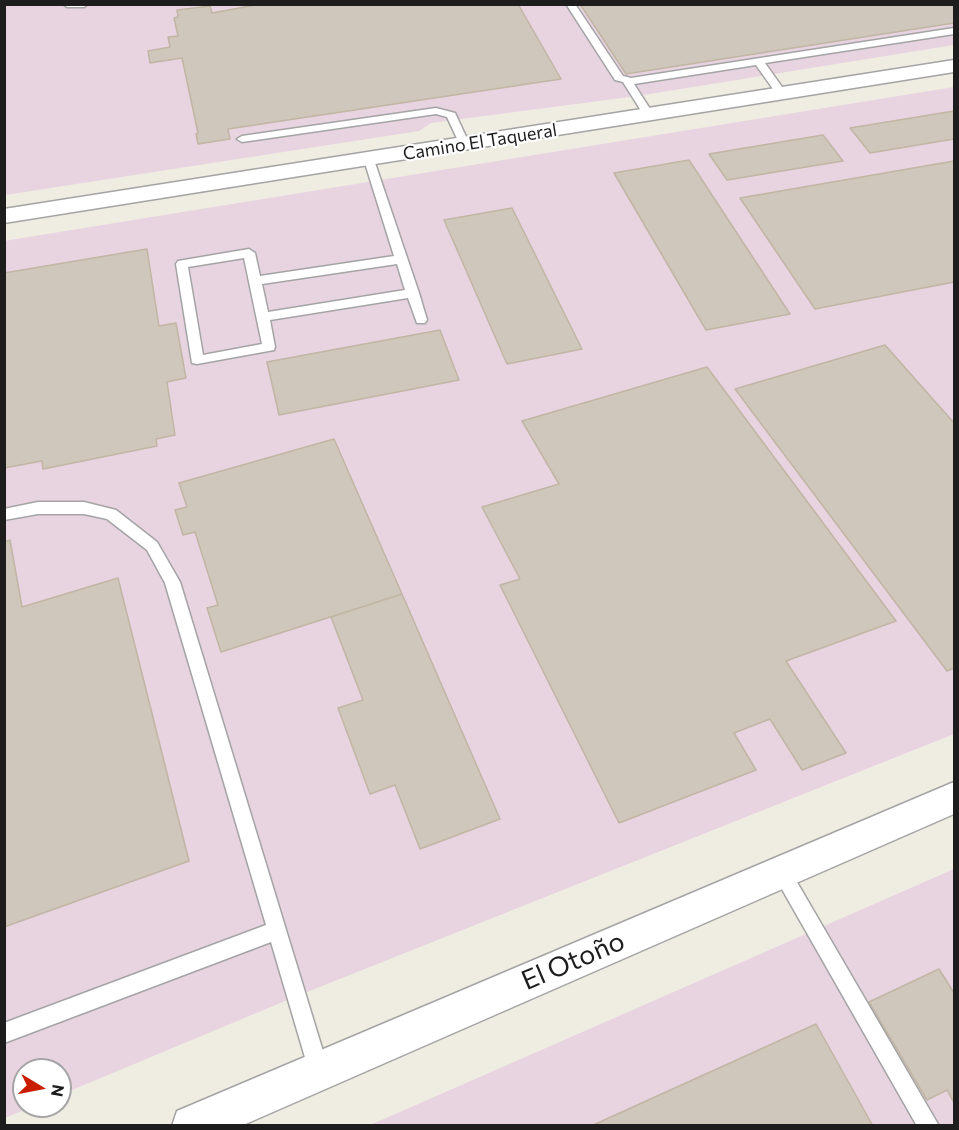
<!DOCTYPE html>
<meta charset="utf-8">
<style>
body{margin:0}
#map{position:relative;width:959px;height:1130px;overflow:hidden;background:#efece2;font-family:Commissioner,sans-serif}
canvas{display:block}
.frame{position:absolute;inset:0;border:6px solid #1d1d1d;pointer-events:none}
.north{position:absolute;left:12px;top:1058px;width:60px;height:60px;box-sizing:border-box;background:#fff;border:2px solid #a5a5a5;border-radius:50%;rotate:100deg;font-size:16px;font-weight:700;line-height:24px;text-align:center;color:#1d1d1d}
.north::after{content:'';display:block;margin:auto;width:21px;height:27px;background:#ca1d00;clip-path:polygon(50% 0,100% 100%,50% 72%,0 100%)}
</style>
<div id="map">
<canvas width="959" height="1130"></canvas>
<div class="frame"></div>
<div class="north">N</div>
</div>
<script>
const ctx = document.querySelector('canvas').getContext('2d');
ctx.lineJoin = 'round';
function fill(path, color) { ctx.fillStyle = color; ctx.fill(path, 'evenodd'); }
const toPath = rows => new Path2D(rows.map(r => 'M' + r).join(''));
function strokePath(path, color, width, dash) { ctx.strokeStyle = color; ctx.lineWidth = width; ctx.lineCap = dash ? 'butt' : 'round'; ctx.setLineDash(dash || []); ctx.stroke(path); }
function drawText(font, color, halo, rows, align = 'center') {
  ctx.font = font + ' Commissioner,sans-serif'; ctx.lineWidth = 4.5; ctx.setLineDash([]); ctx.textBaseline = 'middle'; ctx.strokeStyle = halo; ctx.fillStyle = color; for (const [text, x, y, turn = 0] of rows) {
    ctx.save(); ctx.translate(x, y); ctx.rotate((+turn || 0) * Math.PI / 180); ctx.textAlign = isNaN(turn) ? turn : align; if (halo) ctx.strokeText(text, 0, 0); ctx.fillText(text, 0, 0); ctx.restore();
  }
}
fill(toPath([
 [5,5,954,5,954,45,637,96,431,123,419,131,5,195],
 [954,87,954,734,297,996,60,1095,60,1070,24,1070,24,1106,33,1106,5,1118,4,241],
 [954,869,954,1125,368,1126,815,930]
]), '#e8d3e1');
const building = toPath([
 [261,4,518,4,561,79,228,129,230,139,198,144,196,134,198,133,182,58,150,63,148,51,170,47,168,37,178,36,174,18,178,17,177,10,210,6,212,13,261,4],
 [580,4,954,4,954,23,626,74,580,4],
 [954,111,954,139,870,153,850,128,954,111],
 [823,135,843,161,727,180,709,154,823,135],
 [689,160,790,314,706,330,614,173,689,160],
 [954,161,954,282,815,309,740,198,954,161],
 [512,208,582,349,507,364,444,220,512,208],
 [147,249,159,326,176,323,186,378,167,382,175,435,156,439,157,446,43,469,42,461,4,468,4,273,147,249],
 [440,330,459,380,279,415,267,362,440,330],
 [885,345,954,423,954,668,947,671,735,389,885,345],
 [707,367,896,621,786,661,846,753,802,770,770,719,734,733,756,770,619,823,500,585,520,579,482,507,559,484,522,421,707,367],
 [334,439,402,594,221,652,207,608,218,605,195,532,183,535,175,510,187,507,179,483,334,439],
 [10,540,22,607,118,578,189,861,4,927,4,542,10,540],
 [402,594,500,819,420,849,395,785,370,794,338,708,363,700,331,617,402,594],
 [939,969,954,993,954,1103,947,1090,927,1100,869,1002,939,969],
 [816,1024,873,1126,591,1126,816,1024]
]);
fill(building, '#cfc7bb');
strokePath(building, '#c1b5a4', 1.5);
const service = toPath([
 [63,4,88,4,84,7,67,7,63,4],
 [566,4,575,4,623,76,631,78,954,28,954,34,765,63,787,94,782,97,778,96,756,65,634,84,654,115,649,118,645,117,623,82,615,80,566,4],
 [436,108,455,113,469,143,468,145,460,145,447,117,436,114,242,142,237,139,242,136,436,108],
 [369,157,374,160,419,293,427,320,425,323,417,323,408,298,270,320,275,347,274,350,197,364,192,363,176,264,178,261,249,249,255,253,260,276,394,256,364,160,369,157],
 [244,258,262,344,203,355,188,267,244,258],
 [397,264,405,290,268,312,262,284,397,264],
 [38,502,84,502,116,510,157,542,180,582,329,1071,326,1078,319,1081,312,1078,309,1071,271,942,4,1043,4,1023,266,925,165,583,147,550,107,519,84,514,38,514,4,520,4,509,38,502],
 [781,862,787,865,939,1126,917,1126,775,877,772,871,775,865,781,862]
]);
const minor = toPath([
 [954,60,954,72,4,223,4,209,954,60],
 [954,782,954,814,241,1126,172,1126,177,1111,954,782]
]);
strokePath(service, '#a4a4a4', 3);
strokePath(minor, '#a4a4a4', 3);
fill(service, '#fff');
fill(minor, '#fff');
drawText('18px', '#1d1d1d', '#fff', [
 ["Camino El Taqueral",480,142,-9]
]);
drawText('27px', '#1d1d1d', '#fff', [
 ["El Otoño",573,961,-23]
]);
</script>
